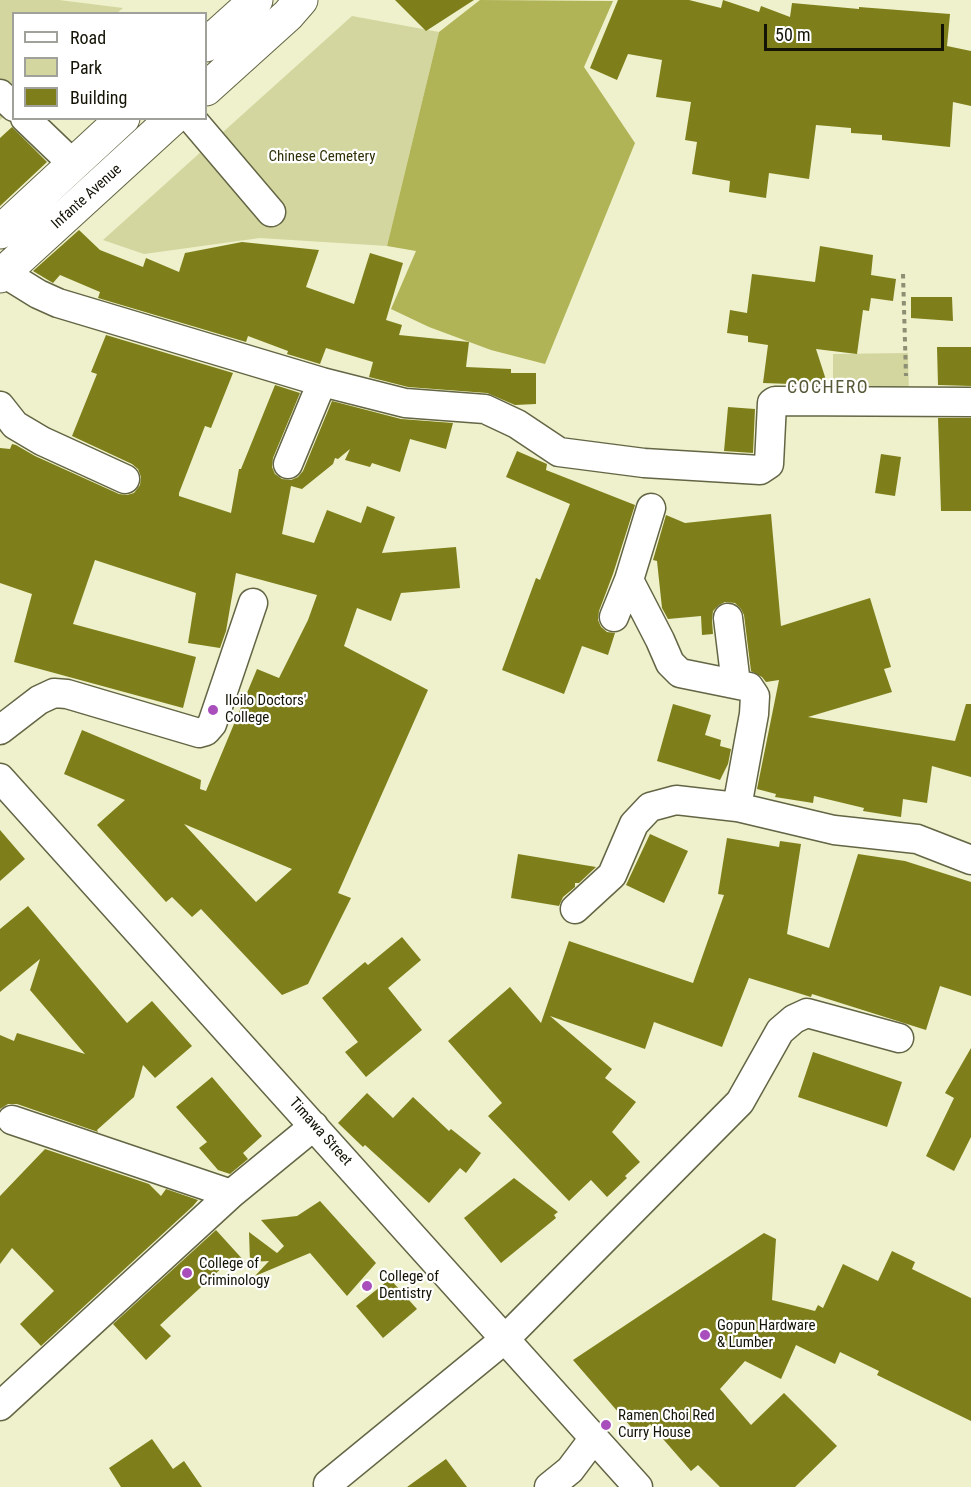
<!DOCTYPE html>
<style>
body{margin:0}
#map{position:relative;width:971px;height:1487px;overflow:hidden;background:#eef1cb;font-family:"Roboto Condensed",sans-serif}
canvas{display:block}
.legend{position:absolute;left:12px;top:12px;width:195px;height:108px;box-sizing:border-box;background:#fff;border:2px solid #a1a19b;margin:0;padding:8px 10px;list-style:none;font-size:18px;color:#131306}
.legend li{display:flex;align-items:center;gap:12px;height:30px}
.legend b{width:30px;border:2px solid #a1a19b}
.scale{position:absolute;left:764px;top:24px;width:180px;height:27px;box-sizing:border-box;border:3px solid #131306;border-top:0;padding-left:8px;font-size:18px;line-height:21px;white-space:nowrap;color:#131306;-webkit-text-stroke:4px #fff;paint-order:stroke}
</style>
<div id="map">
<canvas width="971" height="1487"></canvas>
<ul class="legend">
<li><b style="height:8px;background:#fff"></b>Road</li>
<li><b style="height:16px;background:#d3d69e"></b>Park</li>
<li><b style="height:16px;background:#7e7f1b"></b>Building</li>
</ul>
<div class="scale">50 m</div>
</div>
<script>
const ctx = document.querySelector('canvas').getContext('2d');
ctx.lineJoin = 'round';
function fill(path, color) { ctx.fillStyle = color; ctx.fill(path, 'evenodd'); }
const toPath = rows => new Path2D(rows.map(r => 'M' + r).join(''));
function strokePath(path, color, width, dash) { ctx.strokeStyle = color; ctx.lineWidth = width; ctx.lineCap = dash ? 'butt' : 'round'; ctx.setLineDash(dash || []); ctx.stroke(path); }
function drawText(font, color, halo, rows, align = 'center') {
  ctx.font = font + ' "Roboto Condensed",sans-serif'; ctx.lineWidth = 4.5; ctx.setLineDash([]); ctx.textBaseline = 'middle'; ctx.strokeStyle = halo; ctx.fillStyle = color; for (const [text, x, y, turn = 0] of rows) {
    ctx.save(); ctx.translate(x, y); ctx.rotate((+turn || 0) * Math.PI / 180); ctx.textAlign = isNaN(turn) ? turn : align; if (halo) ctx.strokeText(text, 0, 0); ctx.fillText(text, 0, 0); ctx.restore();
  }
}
fill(toPath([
 [0,0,59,0,123,8,117,13,14,14,13,108,0,120],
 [352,16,439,32,387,246,260,238,144,254,103,240],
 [908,353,909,395,833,395,833,354]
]), '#d3d69e');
fill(toPath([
 [480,0,613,1,584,67,635,143,545,364,491,350,429,327,391,309,416,251,387,246,439,32]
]), '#b0b356');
fill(toPath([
 [395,0,474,0,426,31],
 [618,0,689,0,721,8,723,0,759,12,761,6,790,17,792,3,859,9,859,7,950,14,947,46,971,51,971,106,953,102,950,147,882,140,882,135,851,133,851,128,816,125,809,179,769,173,766,198,729,192,730,181,692,174,697,142,685,140,691,102,656,97,662,60,628,54,617,80,590,68],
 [12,127,47,162,0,206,0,138],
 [79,230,100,250,143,267,146,258,179,272,185,253,242,242,319,250,306,287,354,304,370,253,403,263,386,320,402,325,399,335,469,342,466,367,511,369,511,373,536,373,536,404,515,405,487,393,408,387,369,377,373,362,326,348,320,364,287,354,288,351,248,336,246,342,98,298,100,292,60,275,53,283,33,271],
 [820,246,873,255,871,275,896,279,893,301,871,298,869,311,863,310,857,354,816,349,827,383,819,385,763,383,768,345,748,342,748,336,727,333,730,310,747,313,752,274,815,282],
 [911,297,952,297,953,321,911,318],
 [106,335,233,373,211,428,205,426,179,493,179,496,231,513,239,469,241,469,275,385,300,393,273,458,272,467,275,474,282,479,291,480,298,477,303,471,332,401,401,419,453,423,446,449,410,439,400,472,372,463,370,467,345,460,350,449,338,459,335,458,333,464,302,489,291,486,282,534,314,543,327,510,361,523,367,506,395,517,382,553,456,547,460,588,401,593,391,621,357,608,344,646,428,690,338,893,351,898,308,984,282,995,201,909,192,917,172,897,166,902,97,825,125,800,64,774,82,730,201,780,200,789,206,791,257,669,279,678,308,620,317,595,236,573,226,631,220,648,188,643,196,593,95,560,73,624,196,657,183,708,14,662,32,594,0,583,0,448,10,449,12,444,16,445,35,456,119,494,127,495,134,493,140,485,141,477,138,469,132,464,72,436,97,374,91,372],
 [184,824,292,869,256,902],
 [937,347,971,347,971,386,938,385],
 [728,407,755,409,753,453,724,451],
 [938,418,971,418,971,511,941,511],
 [517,451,547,464,546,470,635,505,613,574,599,611,598,620,601,627,607,632,615,633,608,655,582,646,564,694,502,670,536,578,540,580,570,504,506,477],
 [881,454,901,457,895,496,875,493],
 [771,514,781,626,870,598,891,667,884,669,892,692,808,717,955,741,966,704,971,704,971,777,932,766,927,803,903,799,901,817,863,811,864,808,814,796,813,803,775,797,776,794,757,789,779,680,766,682,762,677,751,671,744,615,741,609,735,603,725,602,719,605,713,611,712,620,713,634,702,635,701,616,668,619,662,608,657,561,653,560,666,515,685,523],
 [673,704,711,715,705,735,721,740,720,746,731,749,728,764,720,780,657,761],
 [0,830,25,859,0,881],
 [650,834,688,851,664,903,626,885],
 [727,838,779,847,780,841,801,844,787,934,829,948,858,854,905,861,971,882,971,996,940,986,926,1030,812,994,811,997,749,978,722,1047,654,1022,645,1049,550,1016,612,1069,605,1078,636,1102,612,1132,640,1162,625,1176,627,1178,607,1197,591,1180,569,1201,488,1116,502,1103,448,1041,510,987,541,1023,569,941,693,983,724,895,718,894],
 [518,854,596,867,579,883,575,883,575,887,563,897,559,906,511,898],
 [28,906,127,1023,152,1001,192,1046,155,1078,143,1065,134,1097,97,1130,98,1132,17,1104,8,1104,0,1109,0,1035,14,1041,17,1033,85,1054,30,990,40,959,0,992,0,929],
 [402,937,421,960,388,988,422,1030,366,1077,345,1052,358,1042,322,998,365,962,368,965],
 [971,1048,971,1137,954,1171,926,1156,954,1098,945,1093],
 [813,1052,902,1082,887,1127,798,1097],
 [212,1077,262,1136,243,1153,248,1159,230,1174,218,1170,199,1148,207,1142,176,1107],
 [367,1093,393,1118,413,1097,449,1131,451,1129,481,1153,466,1173,460,1168,429,1203,365,1145,363,1147,338,1123],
 [45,1149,149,1184,161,1196,166,1189,198,1200,193,1206,41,1346,20,1324,54,1291,12,1248,0,1264,0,1196],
 [514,1178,558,1212,554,1215,556,1218,501,1263,464,1218],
 [320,1201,376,1263,347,1296,310,1253,255,1276,269,1261,250,1262,249,1232,277,1253,284,1246,261,1220,297,1216],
 [216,1230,246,1263,226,1264,160,1325,171,1336,146,1360,113,1324],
 [764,1233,776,1239,772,1300,815,1311,818,1305,823,1308,843,1264,878,1281,892,1251,915,1262,912,1269,971,1298,971,1421,877,1375,879,1371,840,1352,835,1364,796,1345,781,1379,745,1361,720,1389,751,1425,784,1393,837,1446,795,1487,720,1487,698,1465,691,1471,650,1424,638,1435,573,1360],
 [390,1279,417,1309,383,1338,356,1306],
 [152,1439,173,1469,184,1461,202,1487,121,1487,109,1468],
 [446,1459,467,1487,407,1487]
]), '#7e7f1b');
const minor = toPath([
 [0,94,14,107],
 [25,118,73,164],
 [191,118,271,212],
 [4,273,38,294,58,303,322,382,405,403,485,409,517,424,559,452,644,463,760,470,769,464,772,403,775,401,971,402],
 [0,406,15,425,42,441,125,479],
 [288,464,322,382],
 [629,580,660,640,670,663,680,673,749,687,755,696,754,714,737,807],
 [614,617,629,580,651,508],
 [728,618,736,684],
 [0,730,39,700,54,693,67,694,199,733,206,731,212,724,253,603],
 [0,778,638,1487],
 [575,909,612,875,634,824,650,807,676,800,737,807,834,830,917,839,971,860],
 [12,1120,231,1194],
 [0,1406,231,1194,314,1126],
 [328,1484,505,1339,740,1102,780,1031,794,1019,807,1013,899,1038],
 [549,1487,570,1470,594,1438]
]);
const major = toPath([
 [206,45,256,0],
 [206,89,288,15,301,0],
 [0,232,123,118],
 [0,276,173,118]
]);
strokePath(minor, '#636544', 31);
strokePath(major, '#636544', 35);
strokePath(toPath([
 [903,274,906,376]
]), '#8d8f74', 4, [4.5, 4.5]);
strokePath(minor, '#fff', 28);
strokePath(major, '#fff', 33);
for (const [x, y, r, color] of [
 [213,710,6,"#a94fbb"],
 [187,1273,6,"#a94fbb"],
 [367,1286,6,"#a94fbb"],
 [705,1335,6,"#a94fbb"],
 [606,1425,6,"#a94fbb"]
]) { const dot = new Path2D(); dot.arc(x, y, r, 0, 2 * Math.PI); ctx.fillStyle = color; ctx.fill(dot); strokePath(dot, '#fff', 2); }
drawText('15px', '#303108', '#fff', [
 ["Chinese Cemetery",322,157]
]);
drawText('15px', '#131306', '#fff', [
 ["Infante Avenue",87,197,-42],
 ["Timawa Street",320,1132,48]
]);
drawText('15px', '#131306', '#fff', [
 ["Iloilo Doctors'",225,701],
 ["College",225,718],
 ["College of",199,1264],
 ["Criminology",199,1281],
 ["College of",379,1277],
 ["Dentistry",379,1294],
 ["Gopun Hardware",717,1326],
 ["& Lumber",717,1343],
 ["Ramen Choi Red",618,1416],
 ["Curry House",618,1433]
], 'left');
ctx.letterSpacing = '1.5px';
drawText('18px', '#575838', '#fff', [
 ["COCHERO",828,388]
]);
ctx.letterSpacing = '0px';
</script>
